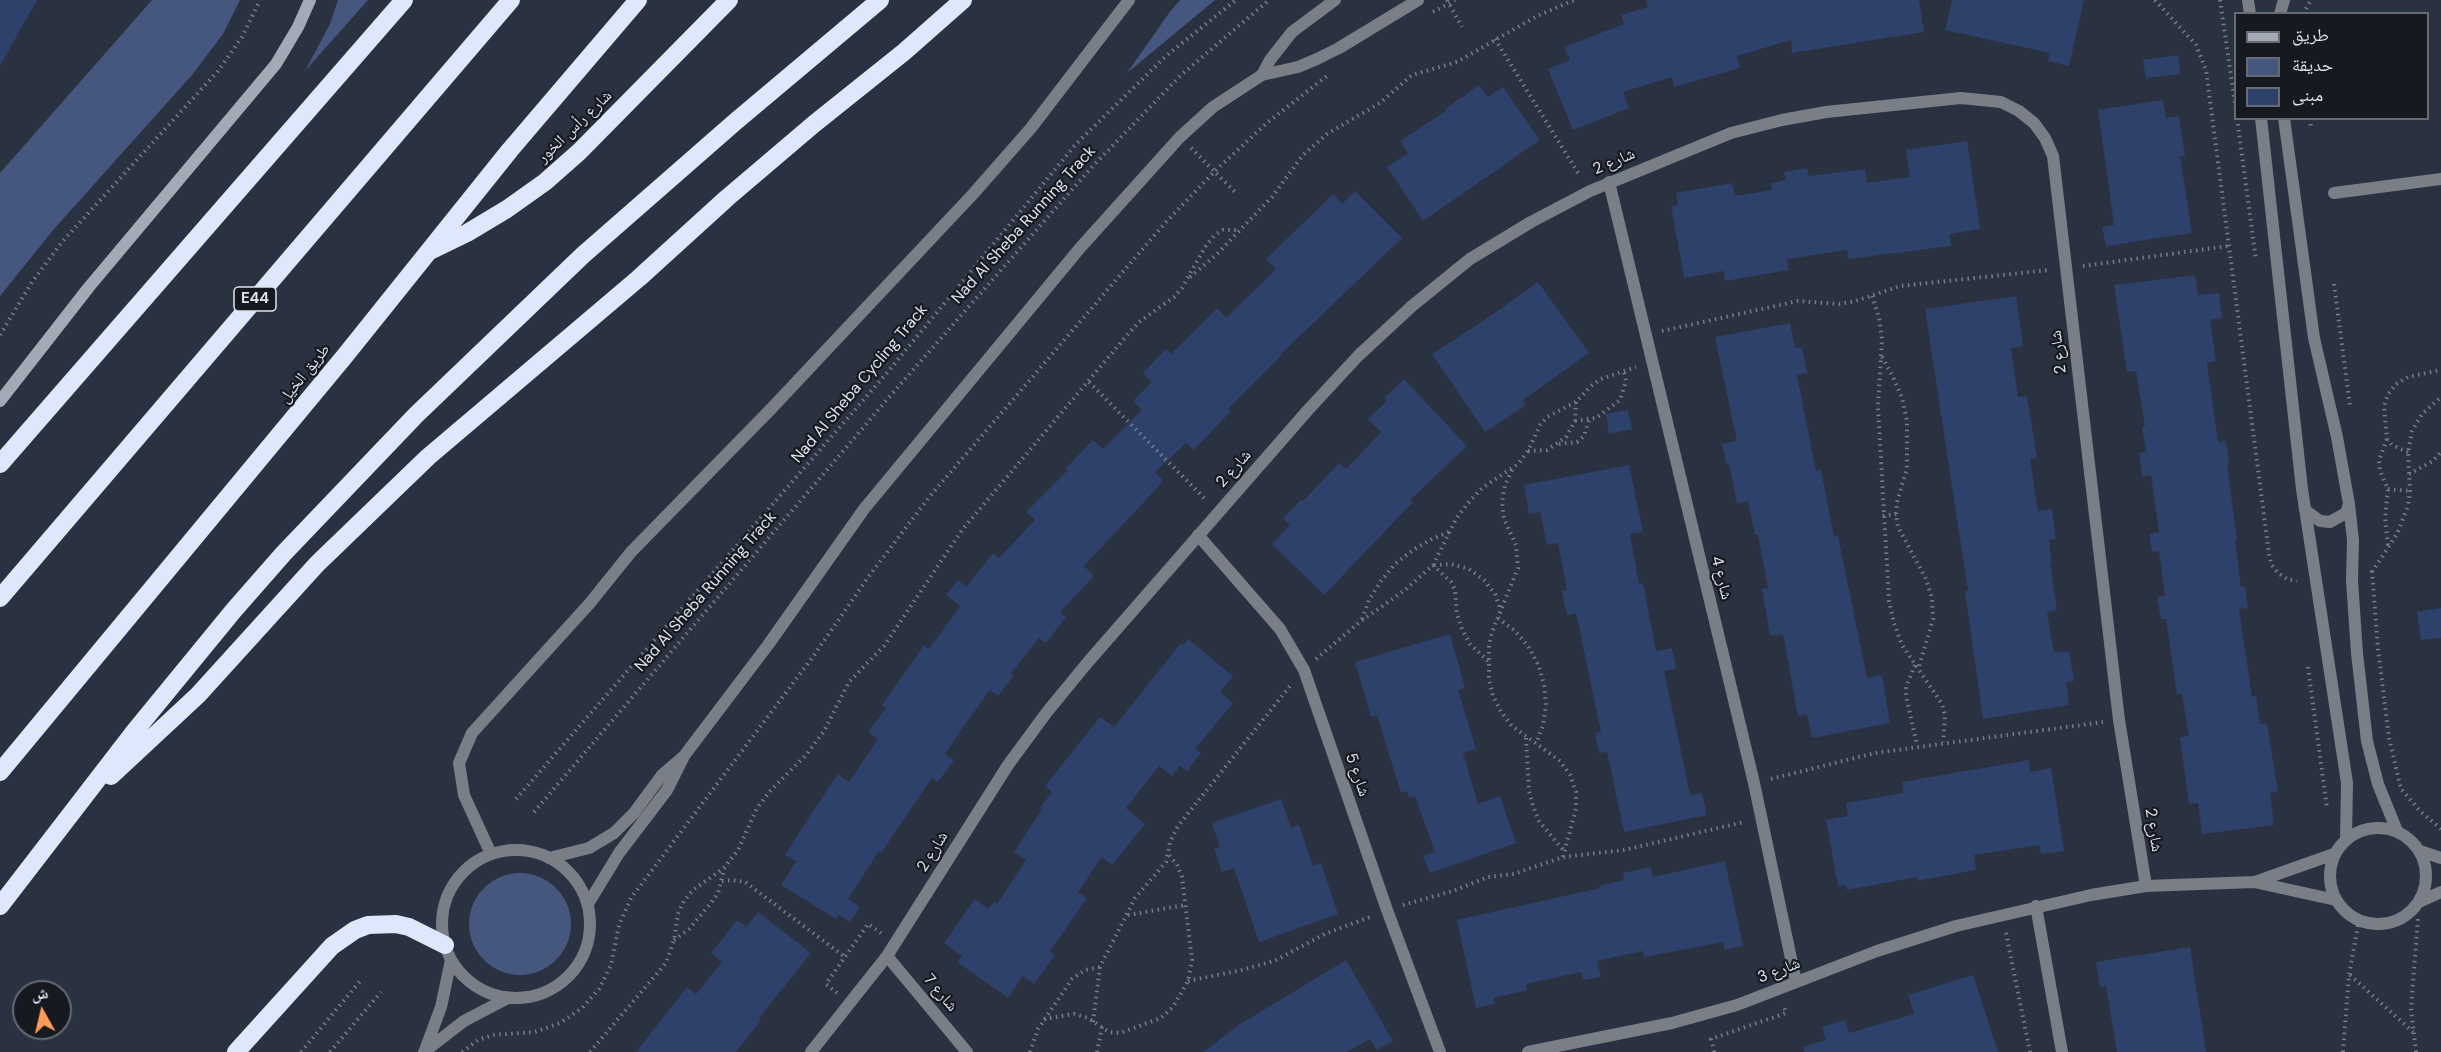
<!DOCTYPE html>
<meta charset="utf-8">
<style>
body{margin:0}
#map{position:relative;width:2441px;height:1052px;overflow:hidden;background:#2a3140;font-family:"DM Sans","Noto Naskh Arabic",sans-serif}
canvas{display:block}
.legend{position:absolute;left:2234px;top:12px;width:195px;height:108px;box-sizing:border-box;background:#161920;border:2px solid #666a72;margin:0;padding:8px 10px;list-style:none;font-size:18px;color:#dee3ed}
.legend li{display:flex;align-items:center;gap:12px;height:30px}
.legend b{width:30px;border:2px solid #666a72}
.north{position:absolute;left:12px;top:980px;width:60px;height:60px;box-sizing:border-box;background:#161920;border:2px solid #666a72;border-radius:50%;rotate:352deg;font-size:16px;font-weight:700;line-height:24px;text-align:center;color:#dee3ed}
.north::after{content:'';display:block;margin:auto;width:21px;height:27px;background:#fe9c57;clip-path:polygon(50% 0,100% 100%,50% 72%,0 100%)}
</style>
<div id="map">
<canvas width="2441" height="1052"></canvas>
<ul class="legend">
<li><b style="height:8px;background:#a3a9b5"></b>طريق</li>
<li><b style="height:16px;background:#45577e"></b>حديقة</li>
<li><b style="height:16px;background:#2d416b"></b>مبنى</li>
</ul>
<div class="north">ش</div>
</div>
<script>
const ctx = document.querySelector('canvas').getContext('2d');
ctx.lineJoin = 'round';
function fill(path, color) { ctx.fillStyle = color; ctx.fill(path, 'evenodd'); }
const toPath = rows => new Path2D(rows.map(r => 'M' + r).join(''));
function strokePath(path, color, width, dash) { ctx.strokeStyle = color; ctx.lineWidth = width; ctx.lineCap = dash ? 'butt' : 'round'; ctx.setLineDash(dash || []); ctx.stroke(path); }
function drawText(font, color, halo, rows, align = 'center') {
  ctx.font = font + ' "DM Sans","Noto Naskh Arabic",sans-serif'; ctx.lineWidth = 4.5; ctx.setLineDash([]); ctx.textBaseline = 'middle'; ctx.strokeStyle = halo; ctx.fillStyle = color; for (const [text, x, y, turn = 0] of rows) {
    ctx.save(); ctx.translate(x, y); ctx.rotate((+turn || 0) * Math.PI / 180); ctx.textAlign = isNaN(turn) ? turn : align; if (halo) ctx.strokeText(text, 0, 0); ctx.fillText(text, 0, 0); ctx.restore();
  }
}
fill(toPath([
 [152,0,240,0,223,34,192,75,54,229,0,296,0,173],
 [338,0,368,0,305,71,330,24],
 [1180,0,1215,0,1127,73,1169,13],
 '469 924a51 51 0 1 1 102 0a51 51 0 1 1-102 0Z'
]), '#45577e');
fill(toPath([
 [0,0,37,0,0,66],
 [1646,0,1919,0,1924,32,1792,53,1791,40,1737,56,1740,68,1674,87,1672,77,1623,92,1629,108,1573,130,1548,69,1570,60,1564,47,1624,24,1621,15,1648,7],
 [1952,0,2084,0,2069,66,2048,61,2050,53,1945,30],
 [2178,55,2180,74,2146,78,2143,60],
 [1479,85,1488,97,1503,87,1540,140,1423,221,1387,167,1408,153,1400,141,1446,111,1445,109],
 [2163,100,2166,118,2179,116,2185,156,2180,157,2192,233,2106,246,2102,227,2114,225,2098,110],
 [1967,141,1980,229,1950,234,1951,246,1848,259,1847,250,1787,259,1789,270,1725,281,1724,271,1684,278,1671,206,1678,205,1676,193,1732,183,1735,196,1772,190,1771,183,1786,180,1784,172,1807,168,1809,176,1865,169,1867,183,1910,177,1906,150],
 [1355,191,1402,238,1280,355,1281,356,1228,409,1231,411,1194,450,1186,443,1155,472,1163,480,1159,486,1084,566,1094,576,1060,612,1066,617,1046,643,1039,638,1011,673,1014,675,998,696,990,690,962,729,945,754,954,760,938,782,932,778,881,853,879,851,848,899,860,907,850,922,839,915,836,919,781,885,796,861,785,855,815,808,838,774,849,782,878,739,868,732,886,708,882,705,924,645,929,649,960,606,946,595,958,580,966,587,993,553,999,558,1035,520,1026,512,1067,471,1065,469,1093,440,1103,449,1142,410,1133,401,1152,382,1143,373,1166,349,1171,354,1217,308,1226,318,1276,269,1266,259,1333,194,1342,204],
 [2195,275,2198,295,2219,293,2222,318,2210,320,2216,361,2207,363,2218,442,2226,441,2229,464,2227,464,2237,540,2235,540,2241,587,2245,587,2248,608,2239,609,2252,697,2256,696,2260,724,2267,723,2278,792,2270,793,2274,825,2202,834,2198,803,2189,804,2180,737,2189,736,2182,694,2177,695,2166,619,2161,619,2157,597,2165,596,2159,551,2152,552,2149,534,2159,532,2151,475,2142,477,2139,453,2146,452,2142,427,2145,426,2136,371,2127,372,2114,285],
 [1538,282,1589,353,1523,400,1526,405,1485,432,1432,354,1483,321],
 [2016,296,2023,346,2011,348,2018,397,2027,396,2037,458,2030,459,2038,511,2052,509,2056,539,2049,540,2052,562,2050,563,2057,610,2047,612,2054,653,2069,651,2074,681,2066,682,2069,705,1983,719,1965,591,1968,591,1925,309],
 [1790,323,1795,348,1802,347,1807,373,1797,375,1816,471,1821,470,1834,537,1838,536,1867,678,1882,675,1890,723,1812,738,1807,714,1798,716,1783,634,1770,636,1762,589,1768,588,1758,535,1755,535,1748,501,1737,504,1729,463,1726,463,1722,444,1737,441,1715,337],
 [1404,379,1467,446,1410,500,1413,502,1324,595,1272,544,1290,525,1283,518,1302,499,1303,501,1339,463,1346,469,1381,432,1368,419,1387,401,1384,398],
 [1628,410,1632,429,1609,434,1606,414],
 [1629,465,1643,532,1630,534,1639,584,1643,583,1656,651,1672,648,1676,669,1664,671,1678,737,1690,795,1702,793,1707,815,1624,832,1607,752,1599,753,1595,733,1601,732,1576,613,1567,615,1562,591,1567,590,1558,543,1547,545,1540,512,1529,514,1524,485],
 [2441,608,2441,638,2421,640,2417,612],
 [1450,634,1465,688,1458,690,1476,749,1463,753,1478,804,1500,796,1516,843,1430,873,1423,856,1435,852,1415,796,1409,798,1407,791,1401,793,1377,715,1371,717,1355,662],
 [1188,639,1233,676,1220,692,1233,703,1195,749,1201,753,1187,771,1180,766,1172,776,1159,766,1126,808,1145,824,1112,865,1102,857,1078,892,1087,898,1050,951,1055,955,1034,984,1023,976,1008,998,957,962,962,956,944,943,975,899,988,909,994,902,997,904,1026,860,1014,852,1042,809,1040,808,1052,792,1045,786,1100,717,1114,727,1181,643,1183,645],
 [2029,760,2030,772,2051,768,2064,851,2041,854,2039,845,1974,855,1976,870,1917,881,1917,877,1847,890,1846,885,1838,886,1826,820,1848,816,1846,803,1903,793,1902,782],
 [1281,799,1291,828,1299,825,1313,866,1321,863,1338,914,1259,942,1234,868,1222,872,1214,849,1220,847,1212,823],
 [1725,861,1743,946,1725,950,1723,942,1644,957,1643,951,1597,961,1601,977,1583,980,1581,972,1526,984,1527,990,1493,998,1495,1004,1476,1008,1457,920,1600,888,1599,886,1624,880,1623,873,1651,867,1653,877],
 [758,912,811,953,759,1018,761,1020,736,1052,636,1052,687,987,696,994,722,962,711,953,737,920,746,927],
 [2190,947,2206,1052,2117,1052,2106,986,2100,987,2096,962],
 [1346,960,1393,1041,1377,1050,1370,1039,1347,1052,1204,1052,1237,1026],
 [1973,975,1998,1052,1804,1052,1803,1047,1826,1040,1822,1027,1845,1020,1849,1033,1914,1014,1908,995]
]), '#2d416b');
strokePath(toPath([
 [1447,0,1462,27],
 [2155,0,2196,45,2206,70,2269,554,2271,564,2278,573,2287,579,2297,581],
 [2220,0,2236,110],
 [1433,12,1455,0],
 [2303,14,2311,0],
 [1495,39,1580,176],
 [2237,118,2256,260],
 [2310,118,2311,127],
 [1191,148,1235,192],
 [2083,266,2228,246],
 [1190,277,1216,255,1272,197,1303,155,1327,134,1380,103,1412,75,1457,62,1537,16,1574,0],
 [2334,284,2350,406],
 [1872,296,1879,317,1882,339,1878,407,1889,601,1894,623,1902,645,1942,704,1945,716,1943,742],
 [1662,331,1798,301,1839,304,1856,301,1900,286,2049,270],
 [0,335,32,282,62,242,218,71,242,37,260,0],
 [1882,357,1893,377,1902,398,1907,421,1907,468,1897,502,1896,514,1898,527,1926,579,1932,598,1933,619,1918,670],
 [1089,382,1207,501],
 [1575,421,1596,418,1620,400,1626,381,1624,372],
 [2387,439,2379,460,2380,471,2388,489,2385,518,2388,545],
 [1559,444,1577,442,1584,436,1589,420],
 [1528,451,1547,450,1566,437,1575,421,1576,402],
 [2408,452,2392,445,2387,439,2384,407,2388,394,2396,384,2408,377,2441,370],
 [1512,470,1505,485,1502,502,1504,519,1516,545,1518,568,1492,632,1489,646,1489,679,1493,696,1501,712,1512,726,1560,761,1570,775,1576,792,1576,809,1563,857],
 [2409,474,2433,461,2441,452],
 [2388,489,2410,491],
 [1883,516,1896,514],
 [1433,565,1451,582,1455,590,1457,614,1462,629,1470,644,1488,661],
 [1434,565,1451,564,1469,569,1484,580,1495,594,1501,611],
 [2372,571,2378,649,2389,738,2401,789],
 [2372,572,2397,534,2408,506,2410,491,2408,452,2412,431,2422,414,2441,397],
 [1498,618,1515,631,1528,646,1538,664,1544,684,1546,705,1543,725,1536,744],
 [1362,619,1369,600,1381,581,1395,564,1413,550,1432,539,1449,532],
 [1316,659,1361,621,1405,590,1433,565,1456,519,1468,503,1482,488,1518,464,1528,451,1540,425,1547,417,1576,402,1591,386,1601,379,1636,367],
 [1915,665,1906,687,1906,696,1917,745],
 [2308,667,2327,808],
 [1526,738,1529,791,1533,806,1539,821,1564,851],
 [1771,779,1875,753,2103,722],
 [2402,790,2420,811,2441,829],
 [516,799,886,374,1076,144,1166,56,1236,0],
 [534,812,897,388,1091,168,1180,76,1269,0],
 [722,881,733,880,745,882,845,957],
 [1403,905,1453,891,1488,877,1514,874,1563,857,1624,850,1744,822],
 [1128,915,1185,905],
 [2006,933,2030,1052],
 [674,940,689,929,711,903,718,893,724,870],
 [2350,975,2413,1032],
 [1188,981,1242,970,1274,961,1325,934,1370,917],
 [837,993,826,984,868,924,881,933],
 [1044,1019,1074,1014,1088,1018,1109,1032,1120,1033,1161,1018,1173,1007,1188,981,1192,960,1182,877,1177,865,1169,855],
 [1093,1022,1100,967,1135,898,1166,862,1170,842,1178,826,1290,686],
 [301,1052,361,980],
 [330,1052,381,992],
 [462,1052,478,1040,493,1035,535,1032,560,1023,582,1008,599,989,611,965,619,925,631,898,812,658,869,576,930,496,1165,223,1215,171,1268,122,1327,76],
 [590,1052,666,963,674,940,678,914,684,901,693,890,724,868,738,850,757,808,771,790,807,754,824,731,849,682,884,646,962,530,1129,333,1139,322,1174,297,1182,288,1205,247,1215,235,1223,230,1239,230],
 [1030,1052,1038,1029,1072,979,1085,970,1100,967],
 [1097,1052,1102,1027],
 [1714,1052,1711,1039,1786,1013,1783,1004],
 [2343,1052,2349,975,2359,920],
 [2416,1052,2411,1009,2418,918]
]), '#777e8a', 4, [1.5, 4.5]);
strokePath(toPath([
 [2334,193,2441,179],
 [491,854,464,795,459,763,472,733,590,603,631,552,770,410,974,193,1031,128,1129,0]
]), '#7a7e86', 12);
strokePath(toPath([
 [2248,0,2250,14],
 [2280,14,2284,0],
 [1262,75,1270,60,1292,32,1335,0],
 [2261,118,2302,489,2347,783,2346,839],
 [2284,118,2314,338,2337,437,2349,504,2353,540,2352,581,2357,653,2367,741,2378,784,2397,831],
 [1609,182,1754,783,1796,982],
 [2305,510,2320,521,2330,522,2346,513,2349,504],
 [1198,535,1280,629,1304,670,1387,910,1440,1052],
 '2330 876a48 48 0 1 1 96 0a48 48 0 1 1-96 0Z',
 '442 924a74 74 0 1 1 148 0a74 74 0 1 1-148 0Z',
 [2420,851,2441,858],
 [549,858,589,848,614,833,634,813,662,775,684,756],
 [2255,882,2334,854],
 [2419,902,2441,892],
 [588,904,619,853,667,790,684,756,768,645,864,509,1080,248,1180,137,1213,107,1262,75,1298,67,1317,59,1339,48,1418,0],
 [2036,906,2062,1052],
 [887,956,967,1052],
 [425,1050,441,1007,451,960],
 [424,1052,464,1021,508,998],
 [811,1052,887,956,1008,765,1047,712,1088,662,1308,410,1358,356,1412,306,1470,259,1531,222,1590,191,1731,133,1782,120,1826,112,1961,98,2001,102,2019,111,2034,123,2045,138,2053,156,2119,720,2146,886],
 [1528,1052,1672,1023,1737,1005,1877,951,1956,926,2091,895,2146,886,2254,882,2336,900]
]), '#7a7e86', 12);
strokePath(toPath([
 [0,401,89,287,276,64,298,27,310,0]
]), '#a3a9b5', 12);
strokePath(toPath([
 [430,251,467,233,507,209,545,182,579,152,729,0],
 [0,464,404,0],
 [0,598,511,0],
 [0,772,344,357,510,150,638,0],
 [111,776,198,695,317,564,428,457,639,278,727,198,814,124,904,52,963,0],
 [0,906,134,732,234,610,284,553,416,415,583,255,735,122,880,0],
 [236,1052,332,946,355,930,368,925,396,924,409,927,445,945]
]), '#dee8fc', 18);
for (const [x, y, w] of [
 [255,299,42]
]) { const box = new Path2D(); box.roundRect(x - w / 2, y - 12, w, 24, 4.5); ctx.fillStyle = '#161920'; ctx.fill(box); strokePath(box, '#dee3ed', 1.5); }
drawText('bold 15px', '#dee3ed', null, [
 ["E44",255,299]
]);
drawText('16px', '#dee3ed', '#161920', [
 ["شارع رأس الخور",575,127,-44],
 ["شارع 2",1614,162,-23],
 ["Nad Al Sheba Running Track",1024,225,-48],
 ["شارع 2",2059,352,-97],
 ["طريق الخيل",305,374,-51],
 ["Nad Al Sheba Cycling Track",860,384,-50],
 ["شارع 2",1234,469,-49],
 ["شارع 4",1721,578,76],
 ["Nad Al Sheba Running Track",706,592,-49],
 ["شارع 5",1357,775,71],
 ["شارع 2",2153,830,81],
 ["شارع 2",933,852,-58],
 ["شارع 3",1779,971,-21],
 ["شارع 7",940,993,50]
]);
</script>
